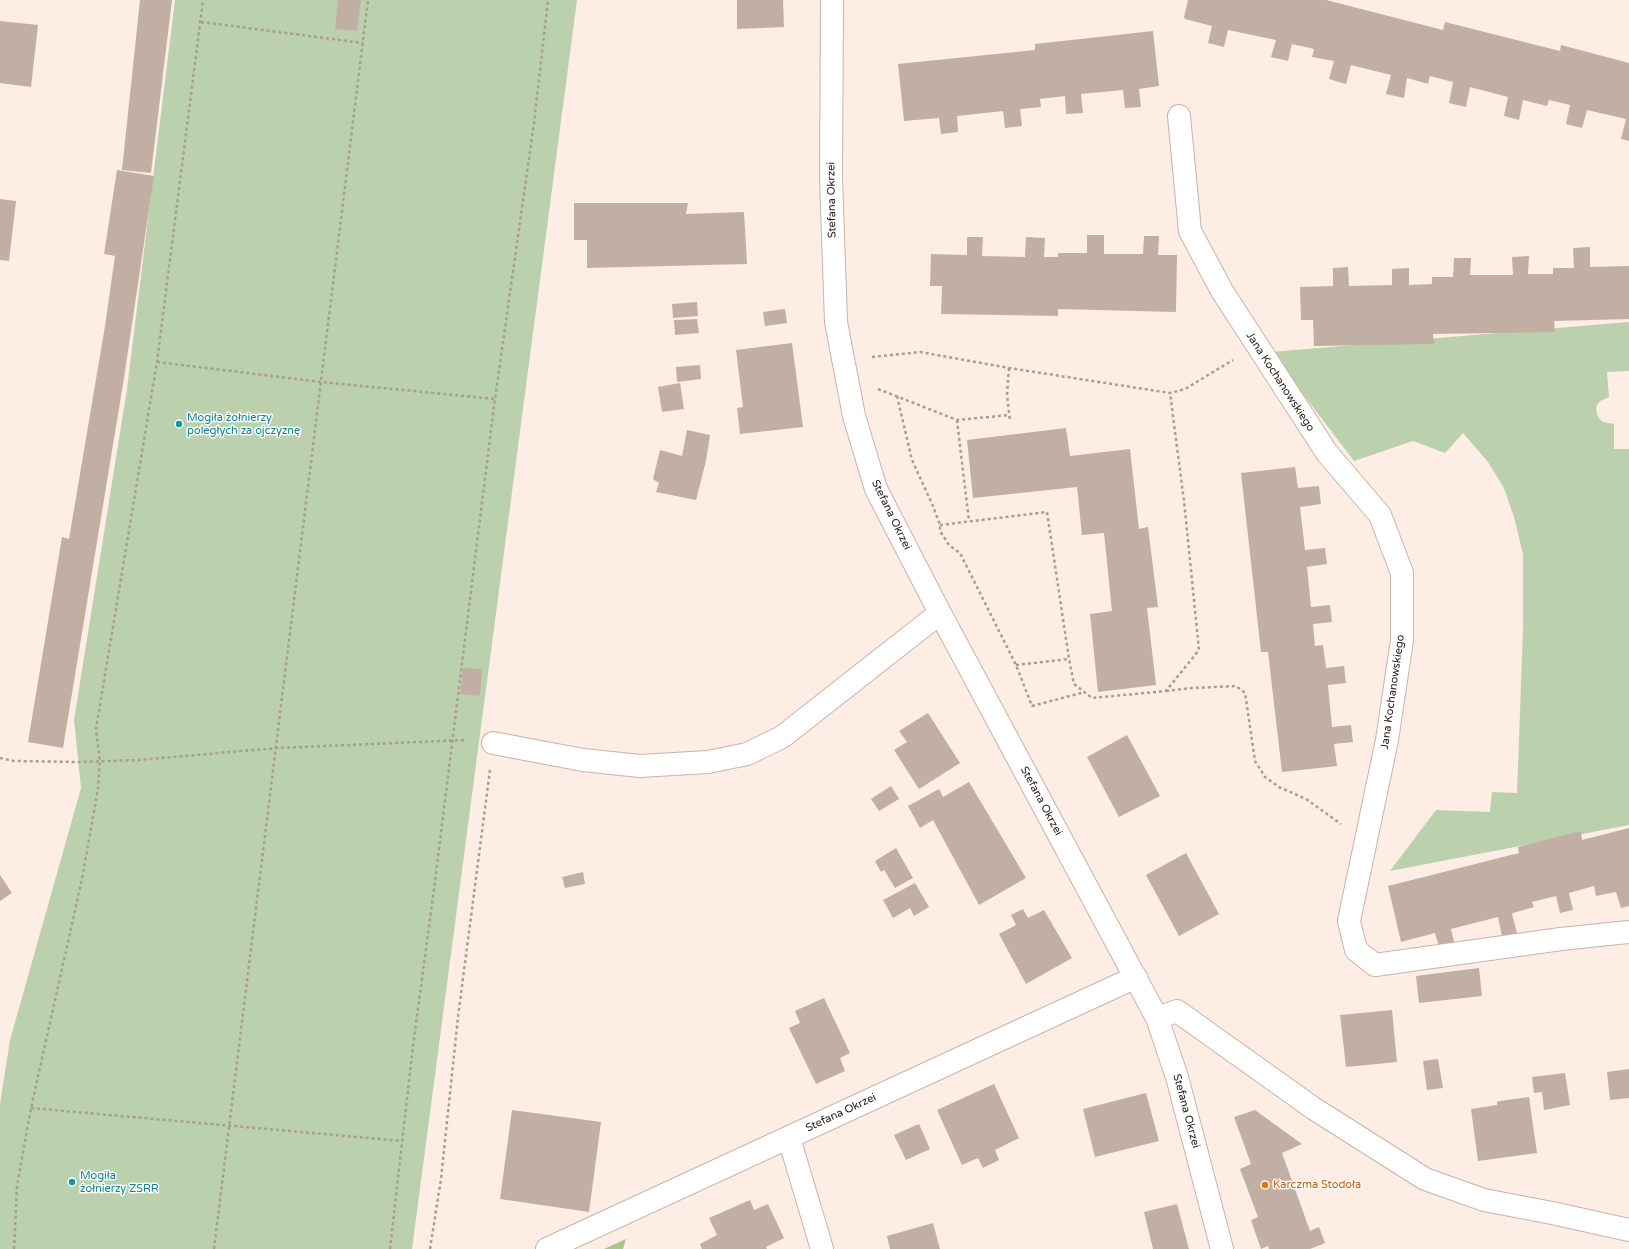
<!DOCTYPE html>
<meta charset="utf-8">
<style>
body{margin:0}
canvas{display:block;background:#fdede4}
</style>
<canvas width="1629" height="1249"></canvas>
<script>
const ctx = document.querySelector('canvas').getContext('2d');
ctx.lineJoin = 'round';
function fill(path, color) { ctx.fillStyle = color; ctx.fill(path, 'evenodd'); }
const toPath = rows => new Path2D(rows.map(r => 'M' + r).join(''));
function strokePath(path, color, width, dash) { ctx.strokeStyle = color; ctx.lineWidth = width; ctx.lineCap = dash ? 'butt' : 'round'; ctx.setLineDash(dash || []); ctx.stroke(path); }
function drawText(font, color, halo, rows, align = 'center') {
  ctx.font = font + ' "Varela Round",sans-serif'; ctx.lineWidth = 3; ctx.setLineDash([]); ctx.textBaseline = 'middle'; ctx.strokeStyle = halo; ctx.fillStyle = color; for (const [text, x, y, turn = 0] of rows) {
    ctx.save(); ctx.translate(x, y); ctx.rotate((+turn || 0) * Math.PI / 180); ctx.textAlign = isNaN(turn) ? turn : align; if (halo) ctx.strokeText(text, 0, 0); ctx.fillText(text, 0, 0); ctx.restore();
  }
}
fill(toPath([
 [175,0,577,0,412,1249,0,1249,0,1104,10,1040,81,788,74,720,127,389],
 [1629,322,1629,371,1607,372,1609,397,1600,401,1597,405,1596,410,1598,417,1603,422,1614,424,1614,449,1629,449,1629,825,1390,871,1436,810,1490,812,1492,792,1517,793,1523,630,1523,554,1514,517,1504,488,1488,462,1463,433,1445,453,1413,441,1354,461,1271,352]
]), '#bbd0ac');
fill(toPath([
 [626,1239,623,1249,604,1249]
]), '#a7c88d');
fill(toPath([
 [140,0,172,0,151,173,122,170],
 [338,0,361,0,357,31,335,29],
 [737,0,783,0,784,27,737,29],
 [1188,0,1326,0,1443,30,1445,22,1560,51,1561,45,1629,63,1629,141,1621,139,1626,119,1587,110,1582,128,1566,124,1570,105,1549,100,1547,106,1523,100,1519,120,1504,116,1508,97,1470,87,1466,107,1449,103,1453,82,1430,76,1428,84,1407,78,1404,98,1386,94,1391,75,1351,65,1346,84,1329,79,1334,61,1312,57,1314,49,1292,44,1288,61,1271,57,1276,40,1228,30,1224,47,1208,43,1212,26,1185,19,1184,17],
 [0,21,38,25,31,87,0,83],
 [1153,31,1159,86,1139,89,1141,107,1125,108,1123,90,1081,94,1083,113,1066,114,1065,96,1040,99,1041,107,1020,109,1022,126,1005,128,1003,111,957,116,958,132,941,134,939,118,904,121,898,64,1035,50,1035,44],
 [117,170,154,176,124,378,63,748,28,742,62,537,69,539,105,326,115,256,104,254],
 [0,199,16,201,9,261,0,260],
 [574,203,688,203,686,214,744,212,747,264,587,268,587,240,574,240],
 [1087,235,1104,235,1104,254,1143,254,1144,236,1159,236,1158,255,1177,255,1176,312,1058,309,1058,316,941,314,942,286,930,286,931,254,967,255,967,237,983,237,982,256,1025,257,1026,237,1045,238,1044,257,1058,257,1058,253,1087,253],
 [1590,247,1590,267,1629,266,1629,319,1554,321,1555,332,1433,334,1434,344,1314,346,1313,320,1301,320,1300,287,1333,286,1333,268,1348,267,1349,286,1392,285,1392,269,1409,268,1409,285,1432,284,1432,277,1453,277,1454,258,1471,258,1470,275,1513,275,1512,257,1529,256,1528,274,1553,274,1553,268,1574,268,1573,248],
 [697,302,698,316,673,318,672,304],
 [785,309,787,323,765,326,763,312],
 [697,319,699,333,675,335,674,320],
 [792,343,803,427,740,434,737,408,743,407,736,350],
 [700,365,701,379,677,382,676,367],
 [680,383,684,409,662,412,658,387],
 [1066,428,1070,456,1130,449,1139,529,1148,527,1158,607,1147,608,1156,685,1098,692,1090,614,1112,611,1104,533,1082,535,1077,487,973,498,967,440],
 [687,430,710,435,706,461,696,500,656,492,659,483,653,479,660,450,682,456],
 [1295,467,1298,488,1319,486,1321,504,1300,507,1305,550,1325,548,1327,564,1307,567,1311,607,1330,605,1332,622,1313,624,1315,646,1323,645,1326,668,1344,666,1346,683,1328,685,1332,727,1351,725,1353,742,1334,744,1337,766,1282,772,1268,652,1261,652,1241,473],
 [463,668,482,669,480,696,460,694],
 [928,713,960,763,919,789,894,750,907,742,899,731],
 [1127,735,1160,796,1119,817,1087,757],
 [969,782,1026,878,979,905,933,820,920,828,908,806,939,789,943,797],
 [891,786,899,799,879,811,871,799],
 [1629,828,1629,906,1621,908,1616,892,1596,896,1594,886,1569,893,1573,910,1560,913,1556,896,1532,902,1534,907,1513,913,1512,914,1517,933,1502,936,1498,917,1451,929,1455,946,1440,950,1435,933,1401,942,1388,886,1519,853,1518,847,1581,831,1582,840],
 [896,848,913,878,895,888,884,870,881,872,875,861],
 [1186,853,1219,914,1179,936,1146,875],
 [583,872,585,884,565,888,562,877],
 [0,875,12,893,0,901],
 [915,883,929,907,914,916,910,908,893,918,883,900],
 [1023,909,1028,918,1044,910,1072,958,1026,984,999,934,1016,925,1011,915],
 [1479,968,1482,996,1419,1003,1416,976],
 [824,998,850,1053,840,1058,845,1071,816,1084,789,1028,800,1023,795,1011],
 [1392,1010,1397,1062,1346,1067,1340,1015],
 [1438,1059,1443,1088,1427,1090,1423,1061],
 [1629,1069,1629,1098,1610,1100,1607,1072],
 [1565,1073,1570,1105,1544,1110,1542,1092,1534,1093,1532,1077],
 [994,1084,1019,1138,995,1150,999,1160,983,1168,978,1158,962,1165,937,1110],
 [1146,1093,1159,1141,1095,1157,1083,1109],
 [1529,1097,1537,1153,1478,1161,1471,1109,1497,1105,1497,1102,1500,1101],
 [512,1110,601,1122,589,1212,500,1199],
 [1255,1110,1302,1144,1282,1153,1310,1231,1319,1227,1325,1243,1310,1249,1269,1249,1268,1246,1261,1249,1251,1220,1258,1217,1240,1169,1251,1164,1234,1117],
 [919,1124,930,1149,906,1160,894,1135],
 [750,1200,754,1210,768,1204,784,1238,766,1247,767,1249,702,1249,700,1244,717,1235,709,1218],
 [1177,1204,1189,1249,1153,1249,1144,1212],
 [933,1223,940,1249,890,1249,887,1236]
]), '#c1afa4');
const minor = toPath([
 [832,0,831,177,836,322,854,416,876,489,940,613,1157,1018,1177,1077,1222,1249],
 [1179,116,1190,231,1222,291,1327,453,1380,515,1402,573,1402,640,1387,740,1349,921,1356,950,1375,965,1561,939,1629,932],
 [493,743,583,760,640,766,708,762,747,754,782,737,940,613],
 [1157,1018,1177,1011,1313,1108,1425,1179,1484,1200,1552,1213,1629,1230],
 [789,1138,822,1249],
 [547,1249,1136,977]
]);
strokePath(minor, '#c7b4a9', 24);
strokePath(toPath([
 [201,22,363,43],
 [872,357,920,352,1009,368,1170,393,1185,389,1233,360],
 [157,362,321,382,495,399],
 [1009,368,1007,395,1010,421],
 [878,389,957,420,1009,415],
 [897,396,912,460,933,506,940,525,940,531,949,545,960,553,1016,665,1032,706,1085,692],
 [957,420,969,521],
 [940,525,1047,512,1069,659,1074,684,1092,698,1166,691,1199,650,1184,501,1170,393],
 [1016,665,1069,659],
 [1166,691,1192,688,1236,686,1245,693,1255,761,1265,777,1279,787,1306,799,1341,824],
 [0,758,14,761,79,762,139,760,277,748,466,740],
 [31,1108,402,1141],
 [14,1249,17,1186,31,1108,82,879,98,789,100,761,96,729,157,362,203,0],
 [214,1249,368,0],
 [390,1249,413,1046,434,889,494,406,534,123,548,0],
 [430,1249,441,1179,458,1017,490,770]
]), '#a89c95', 2.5, [3, 3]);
strokePath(minor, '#fff', 22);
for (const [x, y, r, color] of [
 [179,424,4,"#0f9aa8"],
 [72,1182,4,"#0f9aa8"],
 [1265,1185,4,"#e8710a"]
]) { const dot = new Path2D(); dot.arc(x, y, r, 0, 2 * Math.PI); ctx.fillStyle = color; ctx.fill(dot); strokePath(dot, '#fefefe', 1.5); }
drawText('11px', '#29221e', '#fefefe', [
 ["Stefana Okrzei",832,200,-91],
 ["Jana Kochanowskiego",1280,382,57],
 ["Stefana Okrzei",891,515,64],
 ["Jana Kochanowskiego",1393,692,-82],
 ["Stefana Okrzei",1041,801,62],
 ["Stefana Okrzei",1186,1111,75],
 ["Stefana Okrzei",841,1113,-25]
]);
drawText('11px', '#0d838f', '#fefefe', [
 ["Mogiła żołnierzy",187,418],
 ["poległych za ojczyznę",187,431],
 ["Mogiła",80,1176],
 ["żołnierzy ZSRR",80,1189]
], 'left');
drawText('11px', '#c56008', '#fefefe', [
 ["Karczma Stodoła",1273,1185]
], 'left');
</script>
